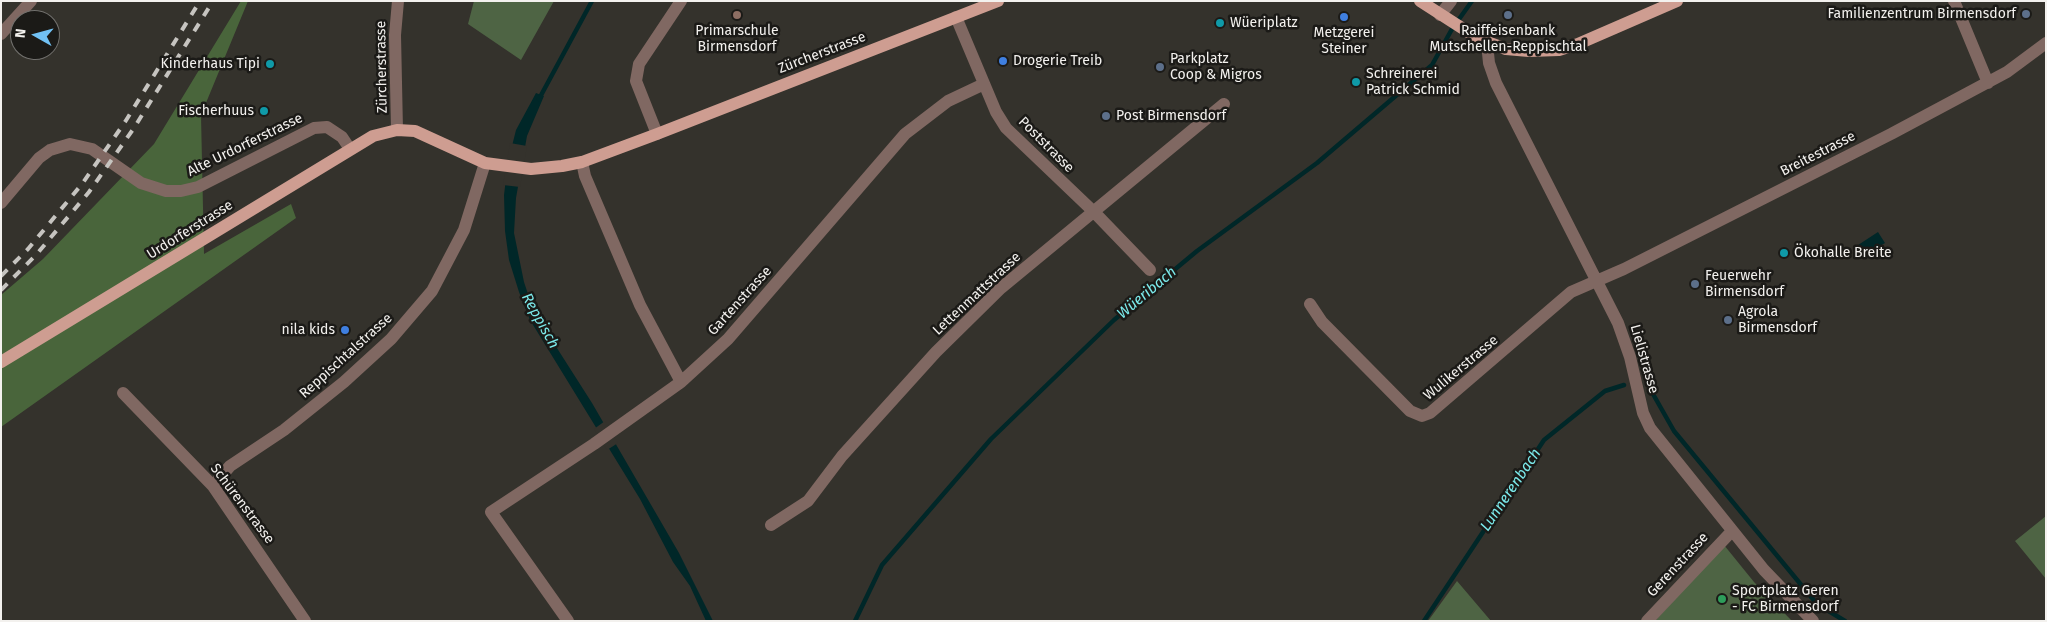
<!DOCTYPE html>
<meta charset="utf-8">
<style>
body{margin:0}
#map{position:relative;width:2047px;height:622px;overflow:hidden;background:#34322c;font-family:"Fira Sans",sans-serif}
canvas{display:block}
.frame{position:absolute;inset:0;border:2px solid #f3f1ee;pointer-events:none}
.north{position:absolute;left:10px;top:10px;width:50px;height:50px;box-sizing:border-box;background:#1b1a17;border:1px solid #71706d;border-radius:50%;rotate:277deg;font-size:14px;font-weight:700;line-height:20px;text-align:center;color:#f3f1ee}
.north::after{content:'';display:block;margin:auto;width:18px;height:22px;background:#71c1f4;clip-path:polygon(50% 0,100% 100%,50% 72%,0 100%)}
</style>
<div id="map">
<canvas width="2047" height="622"></canvas>
<div class="frame"></div>
<div class="north">N</div>
</div>
<script>
const ctx = document.querySelector('canvas').getContext('2d');
ctx.lineJoin = 'round';
function fill(path, color) { ctx.fillStyle = color; ctx.fill(path, 'evenodd'); }
const toPath = rows => new Path2D(rows.map(r => 'M' + r).join(''));
function strokePath(path, color, width, dash) { ctx.strokeStyle = color; ctx.lineWidth = width; ctx.lineCap = dash ? 'butt' : 'round'; ctx.setLineDash(dash || []); ctx.stroke(path); }
function drawText(font, color, halo, rows, align = 'center') {
  ctx.font = font + ' "Fira Sans",sans-serif'; ctx.lineWidth = 5; ctx.setLineDash([]); ctx.textBaseline = 'middle'; ctx.strokeStyle = halo; ctx.fillStyle = color; for (const [text, x, y, turn = 0] of rows) {
    ctx.save(); ctx.translate(x, y); ctx.rotate((+turn || 0) * Math.PI / 180); ctx.textAlign = isNaN(turn) ? turn : align; if (halo) ctx.strokeText(text, 0, 0); ctx.fillText(text, 0, 0); ctx.restore();
  }
}
fill(toPath([
 [474,1,554,1,521,60,468,24],
 [2046,516,2046,579,2015,541],
 [1724,545,1754,582,1792,621,1655,621],
 [1457,581,1491,621,1428,621]
]), '#4e6444');
fill(toPath([
 [241,1,248,1,201,115,204,254,291,204,296,218,1,427,1,295,43,259,154,144]
]), '#49653b');
fill(toPath([
 [536,93,544,96,527,136,516,198,514,233,524,282,530,300,555,345,592,403,679,553,713,621,706,621,690,586,673,562,640,499,530,320,519,292,509,260,505,231,504,195,508,162,516,130],
 [1878,232,1885,243,1863,257,1860,254,1855,247]
]), '#002728');
fill(toPath([
 [510,143,527,146,520,187,503,185],
 [605,421,618,443,607,450,594,429]
]), '#34322c');
strokePath(toPath([
 [539,99,592,1],
 [1653,394,1674,431,1817,604,1845,621],
 [855,621,882,565,991,439,1114,320,1197,251,1317,163,1432,65,1452,29,1472,1],
 [1424,621,1544,440,1605,391,1624,385]
]), '#002728', 4.5);
strokePath(toPath([
 [1954,1,1988,83],
 [1440,15,1451,1],
 [956,17,996,112,1006,128,1095,213,1150,270],
 [1,34,31,1],
 [1491,44,1488,53,1489,63,1496,83,1618,323,1630,357,1643,413,1650,428,1764,570,1813,621],
 [397,130,395,35,398,1],
 [657,134,636,81,639,64,681,1],
 [582,162,585,176,640,305,681,382],
 [1,203,39,158,50,150,70,144,92,149,141,183,166,191,181,191,198,187,314,128,327,127,342,137,350,149],
 [1310,304,1322,322,1410,411,1422,416,1430,413,1571,292,1624,269,1891,134,2007,72,2046,43],
 [123,393,213,486,305,621],
 [213,486,230,466,284,430,344,382,391,339,432,291,464,230,485,163],
 [771,525,808,501,842,456,936,352,1001,288,1224,104],
 [568,621,491,512,594,444,681,382,728,339,905,134,948,101,984,84],
 [1647,621,1732,531]
]), '#806862', 12);
strokePath(toPath([
 [1420,1,1479,39,1506,49,1529,51,1559,50,1578,44,1677,1],
 [1,362,373,136,397,130,415,131,485,163,531,169,562,166,582,162,657,134,998,1]
]), '#ce9d91', 12);
strokePath(toPath([
 [1,276,28,249,82,184,125,122,200,1],
 [1,290,36,255,89,192,134,128,213,1]
]), '#c6c4c0', 4, [9, 9]);
for (const [x, y, r, color] of [
 [2026,14,5,"#5c6f8a"],
 [737,15,5,"#8d6e63"],
 [1508,15,5,"#5c6f8a"],
 [1344,17,5,"#3f7fe0"],
 [1220,23,5,"#0f9aa8"],
 [1003,61,5,"#3f7fe0"],
 [270,64,5,"#0f9aa8"],
 [1160,67,5,"#5c6f8a"],
 [1356,82,5,"#0f9aa8"],
 [264,111,5,"#0f9aa8"],
 [1106,116,5,"#5c6f8a"],
 [1784,253,5,"#0f9aa8"],
 [1695,284,5,"#5c6f8a"],
 [1728,320,5,"#5c6f8a"],
 [345,330,5,"#3f7fe0"],
 [1722,599,5,"#2e9e5b"]
]) { const dot = new Path2D(); dot.arc(x, y, r, 0, 2 * Math.PI); ctx.fillStyle = color; ctx.fill(dot); strokePath(dot, '#1b1a17', 2); }
drawText('14px', '#f3f1ee', '#1b1a17', [
 ["Familienzentrum Birmensdorf",2016,14,"right"],
 ["Wüeriplatz",1230,23],
 ["Primarschule",737,31,"center"],
 ["Birmensdorf",737,47,"center"],
 ["Raiffeisenbank",1508,31,"center"],
 ["Mutschellen-Reppischtal",1508,47,"center"],
 ["Metzgerei",1344,33,"center"],
 ["Steiner",1344,49,"center"],
 ["Parkplatz",1170,59],
 ["Coop & Migros",1170,75],
 ["Drogerie Treib",1013,61],
 ["Kinderhaus Tipi",260,64,"right"],
 ["Schreinerei",1366,74],
 ["Patrick Schmid",1366,90],
 ["Fischerhuus",254,111,"right"],
 ["Post Birmensdorf",1116,116],
 ["Ökohalle Breite",1794,253],
 ["Feuerwehr",1705,276],
 ["Birmensdorf",1705,292],
 ["Agrola",1738,312],
 ["Birmensdorf",1738,328],
 ["nila kids",335,330,"right"],
 ["Sportplatz Geren",1732,591],
 ["- FC Birmensdorf",1732,607]
], 'left');
drawText('14px', '#f3f1ee', '#1b1a17', [
 ["Zürcherstrasse",822,53,-21],
 ["Zürcherstrasse",382,67,-91],
 ["Alte Urdorferstrasse",245,145,-26],
 ["Poststrasse",1046,145,45],
 ["Breitestrasse",1818,154,-27],
 ["Urdorferstrasse",190,230,-32],
 ["Lettenmattstrasse",977,294,-43],
 ["Gartenstrasse",740,301,-48],
 ["Reppischtalstrasse",346,356,-42],
 ["Lielistrasse",1644,359,74],
 ["Wulikerstrasse",1461,368,-40],
 ["Schürenstrasse",242,504,53],
 ["Gerenstrasse",1678,565,-47]
]);
drawText('italic 15px', '#7cebec', '#1b1a17', [
 ["Wüeribach",1147,293,-40],
 ["Reppisch",540,321,61],
 ["Lunnerenbach",1511,490,-56]
]);
</script>
